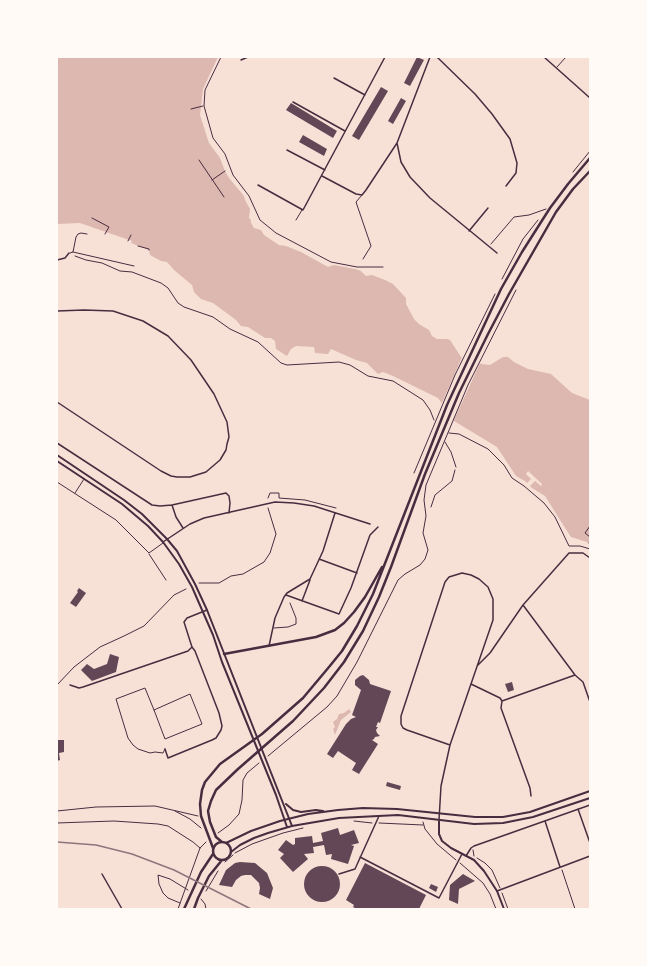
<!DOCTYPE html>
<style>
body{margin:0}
#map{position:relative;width:647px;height:966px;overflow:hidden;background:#f7e1d7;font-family:Raleway,sans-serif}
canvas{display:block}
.frame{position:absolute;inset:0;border:58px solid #fffaf5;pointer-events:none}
</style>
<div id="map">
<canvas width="647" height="966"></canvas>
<div class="frame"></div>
</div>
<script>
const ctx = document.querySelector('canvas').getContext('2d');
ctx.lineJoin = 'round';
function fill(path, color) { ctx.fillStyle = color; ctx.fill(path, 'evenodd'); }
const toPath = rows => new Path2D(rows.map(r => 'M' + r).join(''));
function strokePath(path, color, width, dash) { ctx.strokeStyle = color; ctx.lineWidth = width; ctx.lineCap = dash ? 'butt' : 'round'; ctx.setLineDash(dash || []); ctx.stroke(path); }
fill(toPath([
 [57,57,218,57,203,89,200,115,209,143,220,158,225,171,229,178,244,196,245,200,250,209,249,218,251,220,251,223,254,228,261,230,264,235,279,245,286,246,301,252,328,267,334,265,355,269,361,271,366,276,372,275,385,280,393,284,406,298,406,304,414,319,419,324,429,330,432,336,437,339,447,339,450,340,461,357,482,364,490,365,503,357,508,357,514,362,528,369,551,374,572,393,590,400,590,543,571,537,567,531,545,496,532,488,525,481,516,476,497,447,454,421,438,398,393,376,383,372,378,374,367,363,356,360,331,349,328,354,315,353,314,347,296,346,291,349,287,356,276,349,275,341,271,338,265,338,248,327,241,326,236,320,213,303,201,299,194,292,192,285,174,270,167,262,161,261,150,255,149,250,131,243,132,241,80,223,57,224],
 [349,709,351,712,341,720,335,735,333,729,335,727,333,722,337,719,339,714,344,713]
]), '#dcb8b0');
fill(toPath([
 [463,355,481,361,453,422,441,405],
 [528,471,542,484,541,486,535,481,529,487,526,484,531,479,526,474]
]), '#f7e1d7');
fill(toPath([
 [417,57,424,60,410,86,404,83],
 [381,87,388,91,359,140,352,136],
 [401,98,406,101,393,124,388,121],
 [291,103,337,131,333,138,286,110],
 [303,135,327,149,324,156,299,142],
 [79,588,86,593,76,607,70,603,78,592,77,591],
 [110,654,119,657,116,672,92,681,81,670,87,664,94,669,107,664],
 [363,675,369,680,370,684,391,691,380,723,378,722,376,727,378,727,376,730,377,733,380,736,375,737,374,739,372,740,378,744,359,774,352,770,356,763,338,751,333,758,327,754,346,724,351,719,356,717,352,715,361,690,355,685,355,680,360,676],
 [512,682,514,690,508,692,505,684],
 [57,740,64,740,64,752,59,753,60,760,57,761],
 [387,782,401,786,400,790,386,786],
 [338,828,340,835,354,830,359,843,351,845,354,846,348,864,331,859,332,854,326,855,324,845,313,847,314,853,304,854,308,859,293,872,280,858,284,854,278,850,286,840,293,845,295,844,295,838,312,836,313,843,323,841,321,833],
 [240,862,255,863,267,873,273,888,270,899,259,894,260,888,259,883,251,875,245,875,241,876,236,880,232,887,219,885,226,870,235,863],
 [365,863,426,895,419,909,357,909,353,907,354,905,346,900],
 '304 884a18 18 0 1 1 36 0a18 18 0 1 1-36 0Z',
 [463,874,475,881,459,889,458,904,449,900,450,885],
 [431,884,438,887,436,892,429,888]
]), '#644757');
strokePath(toPath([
 [221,57,205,90,204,106,213,138,225,154,233,175,249,196,260,220,276,233,331,262,357,267,383,267],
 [191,109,203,106],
 [199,160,224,197],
 [573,172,590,151],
 [212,180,225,171],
 [92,218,109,227,105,234],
 [128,241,131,235],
 [491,244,514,217,529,215,546,209],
 [138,246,149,249,149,250],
 [75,256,86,260,102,263,120,271,132,272,161,283,168,288,178,303,184,307,213,317,230,329,258,342,281,363,287,365,339,362,350,365,368,376,393,381,423,400,430,410,434,420],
 [502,279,523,239,538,220],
 [449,433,459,434,488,449,504,465,512,478,524,486,544,503,555,517,569,546,580,546,590,549],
 [445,442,451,452,456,467],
 [414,473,455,375,495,294],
 [268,498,270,493,279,493,279,498,305,500,336,508],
 [590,526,585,533,590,537],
 [589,543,590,540],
 [199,583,219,583,231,576,243,574,264,562,270,553,276,534,268,508],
 [57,685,74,667,100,647,124,636,144,626,174,595,186,589],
 [268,756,327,707,337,696,357,662,398,580,405,574,420,565,425,559,428,550,423,533,426,516,424,500,426,485,468,385,516,290],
 [354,821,372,823],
 [423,822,425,829,437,844,456,860],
 [57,823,114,821,158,824,168,826,193,842,200,848],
 [379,823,423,825],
 [218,833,229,825,239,814,242,800,243,780,247,773,259,763],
 [473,850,474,856],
 [235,853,252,844,283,833,303,828],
 [477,858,485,863,492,870,500,888],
 [225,862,233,855],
 [460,863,483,883,490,894,496,909],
 [562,870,575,909],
 [206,891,218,871],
 [502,893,508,909],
 [201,899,205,904,206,909],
 [180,903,168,898,163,893,159,884,158,875,170,879,188,890],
 [178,909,200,848,206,842]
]), '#4a2c40', 1);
strokePath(toPath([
 [557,67,566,57],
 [362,195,356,202,371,246,363,259],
 [296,220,302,210],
 [73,252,134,266],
 [70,253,73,252,76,237,78,234,81,233,87,234],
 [57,482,116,520,149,553,163,543],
 [75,493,84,479],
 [431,507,435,495,452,481,455,470],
 [149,554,166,580],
 [274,628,288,627,296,624,296,618,290,603],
 [154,710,190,694,202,724,165,739,154,710,145,688,116,699,128,738,133,745,138,749,150,753,155,752,163,753,165,749],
 [57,811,96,807,155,806,198,816],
 [175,811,190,819,201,828]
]), '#4a2c40', 1);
strokePath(toPath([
 [430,57,397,143,401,162,410,177,430,198,497,253],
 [437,57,475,94,492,114,510,139,517,163,516,173,506,186],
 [544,57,590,98],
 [241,60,248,57],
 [334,78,365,95],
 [293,102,345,131],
 [287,150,325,170],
 [322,176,356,194,362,195,366,190,397,143],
 [258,185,303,210,385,57],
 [469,231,488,208],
 [57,260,65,258,69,253],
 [57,311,84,310,113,311,143,321,168,336,191,360,214,394,227,422,229,437,227,444,226,450,220,460,206,472,190,477,177,477,171,476,161,471,57,402],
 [57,443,152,505,160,506,172,505,226,493,229,496,230,503,229,513],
 [172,505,176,517,183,528],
 [163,542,190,524,204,518,275,502,294,503,314,506,370,524],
 [319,559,357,573],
 [286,595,339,614,351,588,370,535,378,527],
 [302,601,310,580],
 [523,605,575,675,583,682,590,702],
 [269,646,275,618,284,597,287,593,310,579,323,551,335,513],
 [477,666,490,653,523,605,569,553,583,553,590,558],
 [471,684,500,698,502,701,501,708,530,788,531,796],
 [70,685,79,688,83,687,188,651,192,647,191,644,184,622,187,618,207,610],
 [502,701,575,675],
 [165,749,168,758,212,740,216,738,221,730,222,726,219,713,195,651,192,647],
 [578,809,590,843],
 [439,820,441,786,450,745,493,620,493,599,488,587,479,579,471,575,462,573,449,577,445,582,401,716,401,724,403,728,407,730,450,745],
 [545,821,560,867],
 [466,856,471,848,474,846,590,805],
 [360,857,439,898,462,854],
 [102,874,122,909],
 [339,874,355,869,379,816],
 [497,891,590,856]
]), '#4a2c40', 1.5);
strokePath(toPath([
 [57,455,124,500,142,514,167,539,177,551,195,584,207,610,292,826],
 [57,461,122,504,148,526,163,542,179,564,192,587,213,635,222,662,276,795,287,827],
 [286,804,293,810,301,812,316,810,323,811],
 [439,820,439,834,442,841,451,848,474,860,484,871,497,891,504,909],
 [226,843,251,831,280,821,308,814,338,810,363,808,397,809,475,817,503,817,530,812,590,791],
 [231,852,240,845,254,838,268,833,292,826,339,818,398,815,474,824,503,823,533,817,590,798]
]), '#4a2c40', 2);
strokePath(toPath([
 [224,654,316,637,335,630,344,623,354,612,365,597,382,567],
 '213 851a9 9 0 1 1 18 0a9 9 0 1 1-18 0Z',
 [222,842,216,837,210,822,208,811,211,801,216,790,238,769,293,721,324,688,344,662,363,631,379,597,391,567,425,474,459,393,488,334,509,294,556,212,573,189,590,171],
 [213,848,201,816,200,804,202,790,205,782,220,764,262,734,303,698,329,667,342,651,357,626,373,594,447,405,501,289,522,252,550,208,568,184,590,158],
 [184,909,201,872,213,854],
 [194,909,198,898,209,876,222,860]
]), '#4a2c40', 2.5);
strokePath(toPath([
 [57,842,96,845,132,854,174,870,251,909]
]), '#8f747c', 1.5);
</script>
